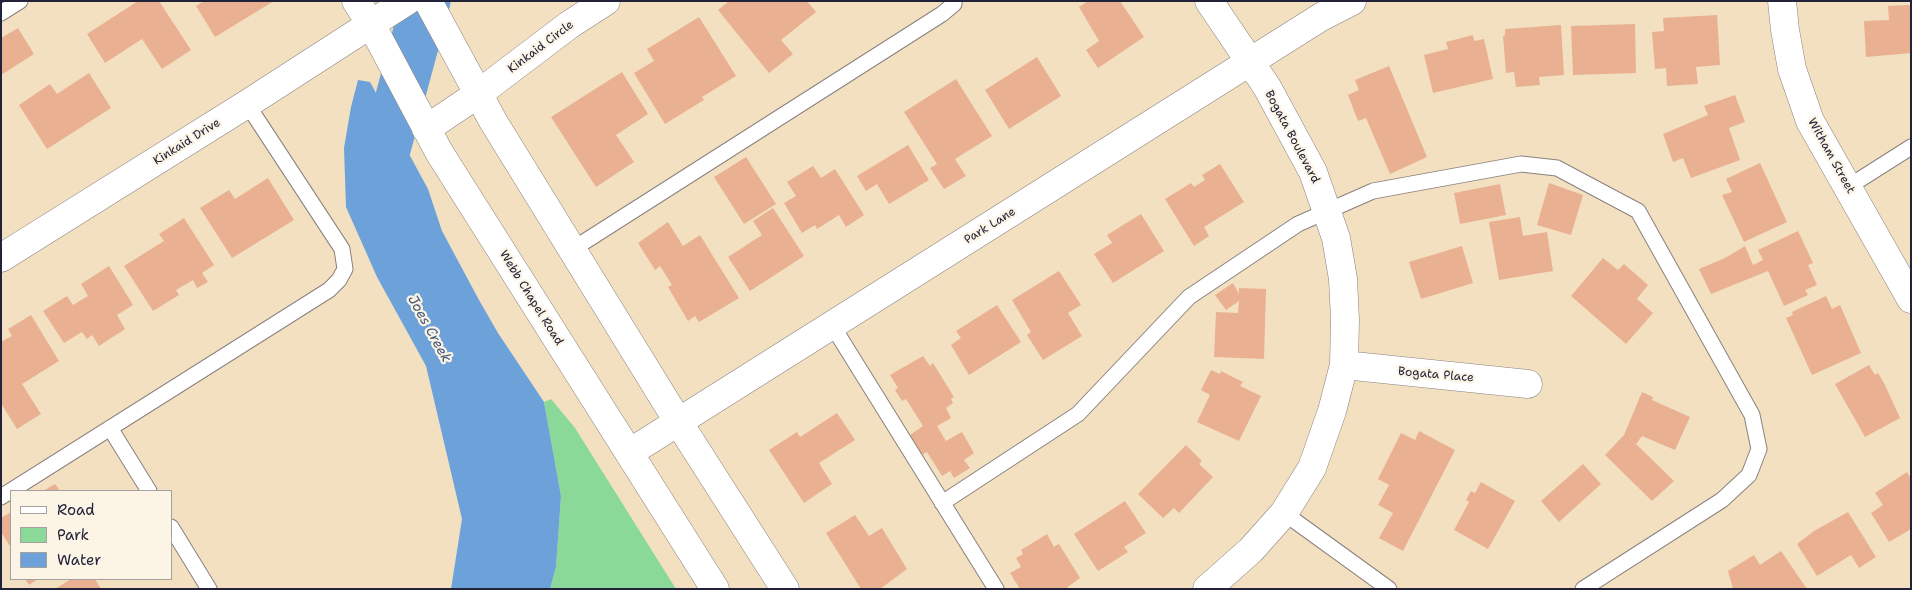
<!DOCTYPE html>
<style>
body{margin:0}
#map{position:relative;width:1912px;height:590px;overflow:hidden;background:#f2e0c1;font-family:"Shantell Sans",sans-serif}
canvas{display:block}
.frame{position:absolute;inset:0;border:2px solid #22223b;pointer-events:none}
.legend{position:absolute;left:10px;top:490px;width:162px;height:90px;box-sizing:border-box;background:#fcf5e5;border:1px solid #a5a1a1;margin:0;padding:6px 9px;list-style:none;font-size:15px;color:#22223b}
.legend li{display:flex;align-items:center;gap:10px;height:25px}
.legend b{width:25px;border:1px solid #a5a1a1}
</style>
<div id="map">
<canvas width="1912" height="590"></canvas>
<div class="frame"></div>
<ul class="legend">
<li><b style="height:6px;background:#fff"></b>Road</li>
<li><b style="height:14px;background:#8ad998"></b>Park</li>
<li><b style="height:14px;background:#6ca2d9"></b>Water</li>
</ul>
</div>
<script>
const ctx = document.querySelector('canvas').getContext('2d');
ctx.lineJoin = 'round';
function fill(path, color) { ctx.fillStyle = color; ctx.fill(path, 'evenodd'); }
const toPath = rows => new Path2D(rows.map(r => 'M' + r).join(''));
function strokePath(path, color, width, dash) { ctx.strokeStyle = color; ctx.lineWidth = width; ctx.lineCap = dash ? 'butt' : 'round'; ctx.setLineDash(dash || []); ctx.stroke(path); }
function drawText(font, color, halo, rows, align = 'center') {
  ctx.font = font + ' "Shantell Sans",sans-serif'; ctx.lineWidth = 4.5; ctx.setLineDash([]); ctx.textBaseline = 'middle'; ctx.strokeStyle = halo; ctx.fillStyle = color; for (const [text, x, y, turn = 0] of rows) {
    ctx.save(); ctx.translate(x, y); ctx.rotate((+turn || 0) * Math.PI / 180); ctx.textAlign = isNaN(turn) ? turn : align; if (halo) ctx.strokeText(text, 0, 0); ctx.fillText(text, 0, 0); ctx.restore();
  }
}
fill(toPath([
 [551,399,575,428,676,589,550,589,556,567,561,496,544,402]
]), '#8ad998');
fill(toPath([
 [358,80,370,82,428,189,442,231,479,300,498,333,544,402,561,496,556,567,550,589,451,589,462,519,426,366,377,277,346,207,344,148,351,107]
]), '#6ca2d9');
strokePath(toPath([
 [388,188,383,160,426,1]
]), '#6ca2d9', 49);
fill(toPath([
 [138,1,159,1,191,50,162,69,142,39,105,63,87,34],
 [204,1,274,1,215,37,196,6],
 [729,1,807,1,816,12,781,40,793,54,769,73,718,10],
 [1088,1,1120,1,1144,37,1098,68,1086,50,1099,41,1079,7],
 [1910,5,1911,53,1866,57,1864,21,1889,20,1888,6],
 [1717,15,1720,65,1696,67,1698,84,1667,86,1666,68,1655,69,1652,32,1664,31,1663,18],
 [699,17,736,76,702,97,704,100,665,124,634,73,654,61,647,49],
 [1635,24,1636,73,1573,75,1571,26],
 [1561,25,1564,75,1539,77,1540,85,1516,87,1514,72,1506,73,1503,36,1505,35,1505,29],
 [18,28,34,54,1,75,1,38],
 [1473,35,1474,41,1484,39,1493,79,1433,93,1424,55,1448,49,1446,42],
 [1037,57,1061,96,1009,129,985,90],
 [1389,66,1427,157,1390,174,1366,118,1358,121,1348,95,1359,90,1355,80],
 [622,72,648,114,616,135,634,162,596,187,551,117],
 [89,73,111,108,47,149,19,105,50,84,57,94],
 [956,79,992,136,955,159,966,176,944,189,930,168,937,164,904,112],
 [1735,95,1745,122,1729,128,1740,160,1691,178,1683,158,1673,162,1663,134,1708,115,1704,106],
 [908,145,929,180,889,204,877,184,866,191,857,176],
 [746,157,776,204,744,224,714,177],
 [1760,163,1787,222,1744,242,1722,195,1732,192,1726,179],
 [1220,164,1244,202,1204,227,1209,236,1194,246,1165,199,1191,183,1194,187,1205,180,1202,175],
 [813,166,821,178,835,169,864,215,846,227,839,215,817,229,815,225,802,233,784,203,796,196,787,182],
 [268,178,294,220,232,258,200,208,229,190,235,199],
 [1549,183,1583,195,1571,235,1537,225],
 [1500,184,1506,215,1460,224,1454,193],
 [773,208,804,256,750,291,728,257,762,235,753,221],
 [1141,214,1164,251,1113,283,1094,254,1112,243,1107,235],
 [1520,217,1523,236,1547,232,1553,271,1499,280,1489,222],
 [184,218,214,265,202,273,208,282,197,288,193,280,176,290,179,295,153,311,124,266,164,241,159,234],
 [668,222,683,246,700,235,739,298,699,322,695,316,688,321,668,287,672,285,660,266,655,270,638,243],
 [1798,231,1813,263,1808,265,1817,285,1805,290,1808,295,1784,306,1768,271,1711,294,1699,269,1725,258,1745,246,1753,265,1763,260,1758,250],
 [1462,246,1473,283,1421,299,1409,262],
 [1603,258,1618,270,1624,264,1648,285,1637,299,1653,313,1626,344,1571,296],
 [109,266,133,305,117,315,125,329,99,346,92,335,87,339,82,332,64,343,43,311,67,296,73,305,88,296,81,284],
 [1059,271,1081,305,1068,313,1082,336,1043,360,1027,335,1031,332,1012,300],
 [1233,283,1239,294,1239,288,1266,289,1264,359,1214,357,1216,312,1238,313,1239,301,1226,310,1215,295],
 [1826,296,1832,309,1840,305,1861,353,1812,375,1786,318,1793,315,1792,312],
 [997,305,1021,342,969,375,951,345,961,338,956,331],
 [31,315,59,361,22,384,41,414,17,429,1,403,1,342,12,336,8,329],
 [923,356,930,366,933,363,954,397,951,399,953,403,946,408,951,418,937,426,946,441,962,432,974,453,964,460,970,468,954,478,950,471,942,476,927,452,922,455,910,435,923,426,906,399,902,401,895,390,898,388,890,375],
 [1869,365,1875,375,1878,373,1884,383,1900,418,1865,437,1835,384],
 [1211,370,1220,374,1221,371,1243,382,1240,386,1261,396,1239,441,1197,422,1210,395,1201,390],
 [1642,392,1653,397,1652,400,1690,417,1675,450,1642,436,1636,444,1674,481,1652,501,1605,455,1624,435],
 [837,413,855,440,819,463,832,484,804,503,769,450,797,432,800,437],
 [1419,431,1455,450,1403,551,1379,538,1393,513,1378,505,1389,485,1378,479,1401,433,1415,440],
 [1186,445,1202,461,1199,464,1213,477,1179,513,1174,508,1163,518,1138,494],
 [1583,464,1601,484,1559,522,1541,501],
 [1907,472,1909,476,1911,475,1911,529,1889,542,1871,513,1883,505,1875,493],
 [1481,482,1515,501,1488,549,1454,530,1469,502,1466,500,1471,491,1475,493],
 [55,484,60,491,43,491],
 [1125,501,1146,533,1124,547,1128,552,1098,571,1074,534],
 [11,512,11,548,1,532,1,518],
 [1848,512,1876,557,1859,568,1851,555,1817,576,1797,544,1814,531],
 [855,515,869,536,882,528,907,569,880,589,861,589,826,533],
 [1047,534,1054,547,1059,544,1080,578,1065,589,1020,589,1010,573,1021,567,1016,558,1023,554,1021,550],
 [1781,551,1807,589,1733,589,1728,571,1754,555,1760,565],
 [25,579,38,579,29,585],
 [71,579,95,579,101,589,55,589]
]), '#e9b192');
const lane = toPath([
 [1,13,20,1],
 [1848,187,1911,147],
 [573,249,942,14,954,4,954,1],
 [832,325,996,589],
 [110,428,149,491],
 [1,497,329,290,339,280,345,269,342,249,247,104],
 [942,503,1078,414,1189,297,1298,224,1373,191,1521,164,1557,168,1638,211,1752,415,1759,449,1749,475,1722,500,1583,589],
 [1284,513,1389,589],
 [171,527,209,589]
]);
const street = toPath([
 [1782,1,1785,30,1792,69,1810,121,1911,299],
 [478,94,569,25,606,1],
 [1,258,247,104,371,24],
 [1344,365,1528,384],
 [1207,589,1251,550,1284,513,1312,468,1332,411,1344,365,1345,320,1343,279,1336,238,1313,172,1267,87,1209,1]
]);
const secondary = toPath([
 [356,1,371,24,439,152,715,589],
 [428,1,493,121,679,423,785,589],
 [371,24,407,1],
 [426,129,478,94],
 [629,453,1321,17,1352,1]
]);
strokePath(lane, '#8a817e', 17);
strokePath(street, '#8a817e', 29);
strokePath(secondary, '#8a817e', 29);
strokePath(lane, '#fff', 15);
strokePath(street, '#fff', 28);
strokePath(secondary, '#fff', 28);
drawText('12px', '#22223b', '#fcf5e5', [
 ["Kinkaid Circle",541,47,-37],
 ["Bogata Boulevard",1292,137,62],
 ["Kinkaid Drive",187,142,-32],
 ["Witham Street",1831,156,61],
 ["Park Lane",990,226,-32],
 ["Webb Chapel Road",531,298,58],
 ["Bogata Place",1436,375,5]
]);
drawText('italic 14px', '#40557a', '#fcf5e5', [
 ["Joes Creek",429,329,61]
]);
</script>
